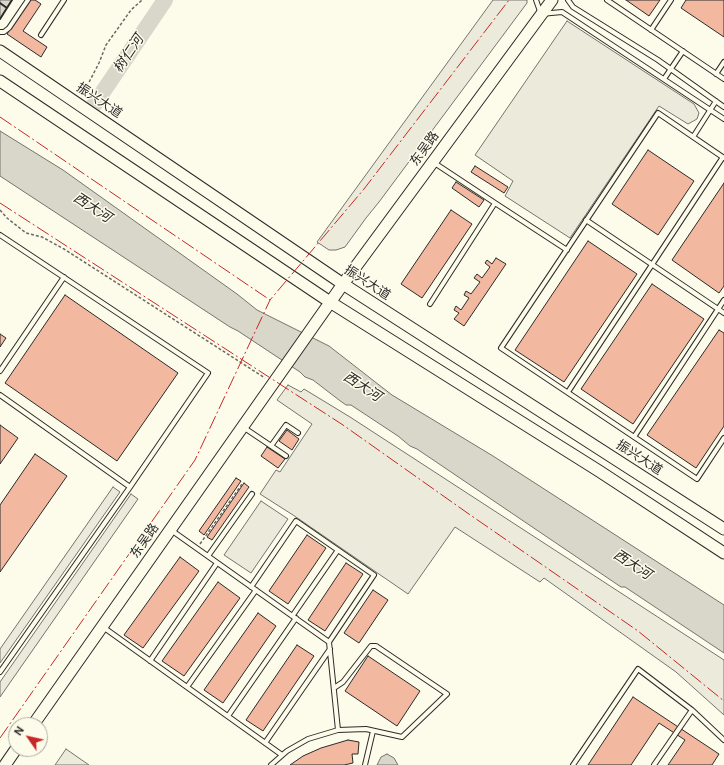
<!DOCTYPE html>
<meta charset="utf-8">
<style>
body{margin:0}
#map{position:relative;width:724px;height:765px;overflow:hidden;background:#fdfbea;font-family:"DM Sans",sans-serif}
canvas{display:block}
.north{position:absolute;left:8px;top:717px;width:40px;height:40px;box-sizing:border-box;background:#fdfbea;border:1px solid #a9a89e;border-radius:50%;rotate:304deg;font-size:11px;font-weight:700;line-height:16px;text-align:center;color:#2b2b2b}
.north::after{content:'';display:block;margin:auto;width:14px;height:18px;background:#c62828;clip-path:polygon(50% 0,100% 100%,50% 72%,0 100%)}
</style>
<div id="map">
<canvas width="724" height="765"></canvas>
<div class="north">N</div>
</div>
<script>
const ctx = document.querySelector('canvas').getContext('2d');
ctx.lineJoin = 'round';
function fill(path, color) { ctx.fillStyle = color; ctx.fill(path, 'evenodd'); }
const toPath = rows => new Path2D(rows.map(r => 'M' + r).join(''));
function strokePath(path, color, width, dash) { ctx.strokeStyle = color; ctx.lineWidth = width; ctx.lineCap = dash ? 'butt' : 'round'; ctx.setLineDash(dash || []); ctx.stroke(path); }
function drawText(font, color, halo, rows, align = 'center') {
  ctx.font = font + ' "DM Sans","Noto Sans SC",sans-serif'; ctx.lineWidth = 3; ctx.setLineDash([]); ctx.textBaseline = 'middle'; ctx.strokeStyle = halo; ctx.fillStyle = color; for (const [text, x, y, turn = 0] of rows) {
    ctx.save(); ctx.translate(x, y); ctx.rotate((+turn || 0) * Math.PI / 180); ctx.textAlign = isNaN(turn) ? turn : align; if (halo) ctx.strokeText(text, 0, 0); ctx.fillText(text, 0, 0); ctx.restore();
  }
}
const green = toPath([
 [493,0,527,0,527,3,379,202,366,218,345,247,336,250,329,250,317,242,493,0],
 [567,21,694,104,699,113,697,119,688,124,659,106,570,238,505,196,513,181,475,155,567,21],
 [288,385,301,392,304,389,350,417,724,660,724,715,676,672,544,578,540,582,455,527,408,594,293,515,260,494,276,470,280,472,312,424,277,400,288,385],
 [66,749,89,765,55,765,66,749]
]);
fill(green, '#ecebdb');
strokePath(green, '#74746e', 1);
const parking = toPath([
 [113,487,120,492,0,663,0,649,113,487],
 [131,494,138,499,0,697,0,682,131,494],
 [261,501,288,519,251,573,224,555,261,501]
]);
fill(parking, '#eceadb');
strokePath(parking, '#74746e', 1);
const water = toPath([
 [0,0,12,0,0,19,0,0],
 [0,131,63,170,237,294,257,310,329,346,392,395,493,456,724,605,724,653,625,587,621,587,417,449,410,446,398,436,351,405,346,405,339,400,313,380,305,377,300,372,238,331,230,327,0,176,0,131],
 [387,754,394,758,398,765,377,765,381,757,387,754]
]);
fill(water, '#d8d7c9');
strokePath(water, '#74746e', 1);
strokePath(toPath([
 [92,108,165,0]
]), '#d8d7c9', 16);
const building = toPath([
 [30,0,35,0,41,4,23,31,47,47,41,57,7,34,30,0],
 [626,0,660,0,649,16,626,0],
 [686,0,724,0,724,37,681,8,686,0],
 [648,150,694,181,658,235,612,204,648,150],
 [475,166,508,187,504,193,471,172,475,166],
 [456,182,484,200,479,207,452,188,456,182],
 [724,183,724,286,719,293,672,260,724,183],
 [451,210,472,224,422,298,401,284,451,210],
 [588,241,637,274,564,382,515,350,588,241],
 [496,258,506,264,464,326,454,319,459,313,454,310,456,306,461,310,469,298,464,295,466,291,471,294,480,282,474,278,477,274,482,278,490,267,485,263,487,260,492,264,496,258],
 [652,284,704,319,633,424,581,389,652,284],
 [65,295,178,373,117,461,5,383,65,295],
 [719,330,724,333,724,426,696,468,647,435,719,330],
 [0,334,6,338,0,347,0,334],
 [0,425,18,438,0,464,0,425],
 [287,430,299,439,292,450,279,441,287,430],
 [267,447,285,459,278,468,261,456,267,447],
 [35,454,67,476,0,572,0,505,35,454],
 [236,478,241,481,204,535,199,531,236,478],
 [244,483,249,487,212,540,207,537,244,483],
 [307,535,326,548,288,604,269,591,307,535],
 [180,557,199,571,143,648,124,635,180,557],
 [346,563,363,574,325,631,308,620,346,563],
 [218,582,240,598,184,676,162,661,218,582],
 [373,590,388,600,359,643,344,633,373,590],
 [258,613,276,626,223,703,204,690,258,613],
 [297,645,314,656,263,731,246,720,297,645],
 [368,656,420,691,397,726,345,691,368,656],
 [633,697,719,754,712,765,668,765,685,740,659,723,631,765,588,765,633,697],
 [348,740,359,742,358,754,352,754,353,763,344,765,290,765,303,756,321,748,348,740]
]);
fill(building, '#f2b8a0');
strokePath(building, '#2b2b2b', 1);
const lane = toPath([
 [536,0,541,14,562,12,724,119],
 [568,0,573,7,658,60,724,107],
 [607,0,724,79],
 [651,30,671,0],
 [0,32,4,32,9,28,28,0],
 [41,35,64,0],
 [716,74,724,62],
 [664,79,683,51],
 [693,137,716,101],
 [724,158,658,113,501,348,697,479,724,438],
 [433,162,495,203],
 [586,220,724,313],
 [0,235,208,373,130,487,0,672],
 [430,304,495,203,567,250],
 [0,371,64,277],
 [568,392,723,157],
 [0,395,130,487],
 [243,427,286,456],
 [634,437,724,300],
 [271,446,286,425,298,433],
 [171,530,329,642,338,730],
 [208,556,252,494],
 [251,587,296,521,374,575,329,642],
 [293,615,338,550],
 [103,627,282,755],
 [150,661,217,563],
 [187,687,256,590],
 [228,716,296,618],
 [265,743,330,649],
 [271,765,287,751,308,739,338,730,366,729,402,737,447,694,376,646,371,646,343,682,334,688],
 [365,765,373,731],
 [573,765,638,669,692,710,724,740],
 [654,765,692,710]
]);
const secondary = toPath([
 [0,51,343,284,724,529],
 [0,81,330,302,599,471,724,553],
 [33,725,343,284,552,0],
 [5,765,16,749]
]);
strokePath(lane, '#2b2b2b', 6);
strokePath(secondary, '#2b2b2b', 13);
strokePath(toPath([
 [84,96,86,88,99,63,106,45,131,10,142,0],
 [0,210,7,218,26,233,42,237,64,249,265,378],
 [200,544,242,484]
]), '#6a6964', 1.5, [3, 2]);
strokePath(lane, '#fdfbea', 4);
strokePath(secondary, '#fdfbea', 11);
strokePath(toPath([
 [0,3,7,8],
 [0,19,12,0]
]), '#2b2b2b', 2);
strokePath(toPath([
 [0,117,270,300],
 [0,203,343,425,466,512,638,631,724,701],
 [0,738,195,460,270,300,364,189,509,0]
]), '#c62828', 1, [14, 3, 2, 3]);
drawText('13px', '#2b2b2b', '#fdfbea', [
 ["振兴大道",99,101,34],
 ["东吴路",425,149,-54],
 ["振兴大道",367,283,33],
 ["振兴大道",639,458,33],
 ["东吴路",145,541,-55]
]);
drawText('italic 14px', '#2b2b2b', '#fdfbea', [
 ["树仁河",129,54,-56],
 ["西大河",92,208,33],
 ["西大河",362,387,33],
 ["西大河",632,565,33]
]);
</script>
